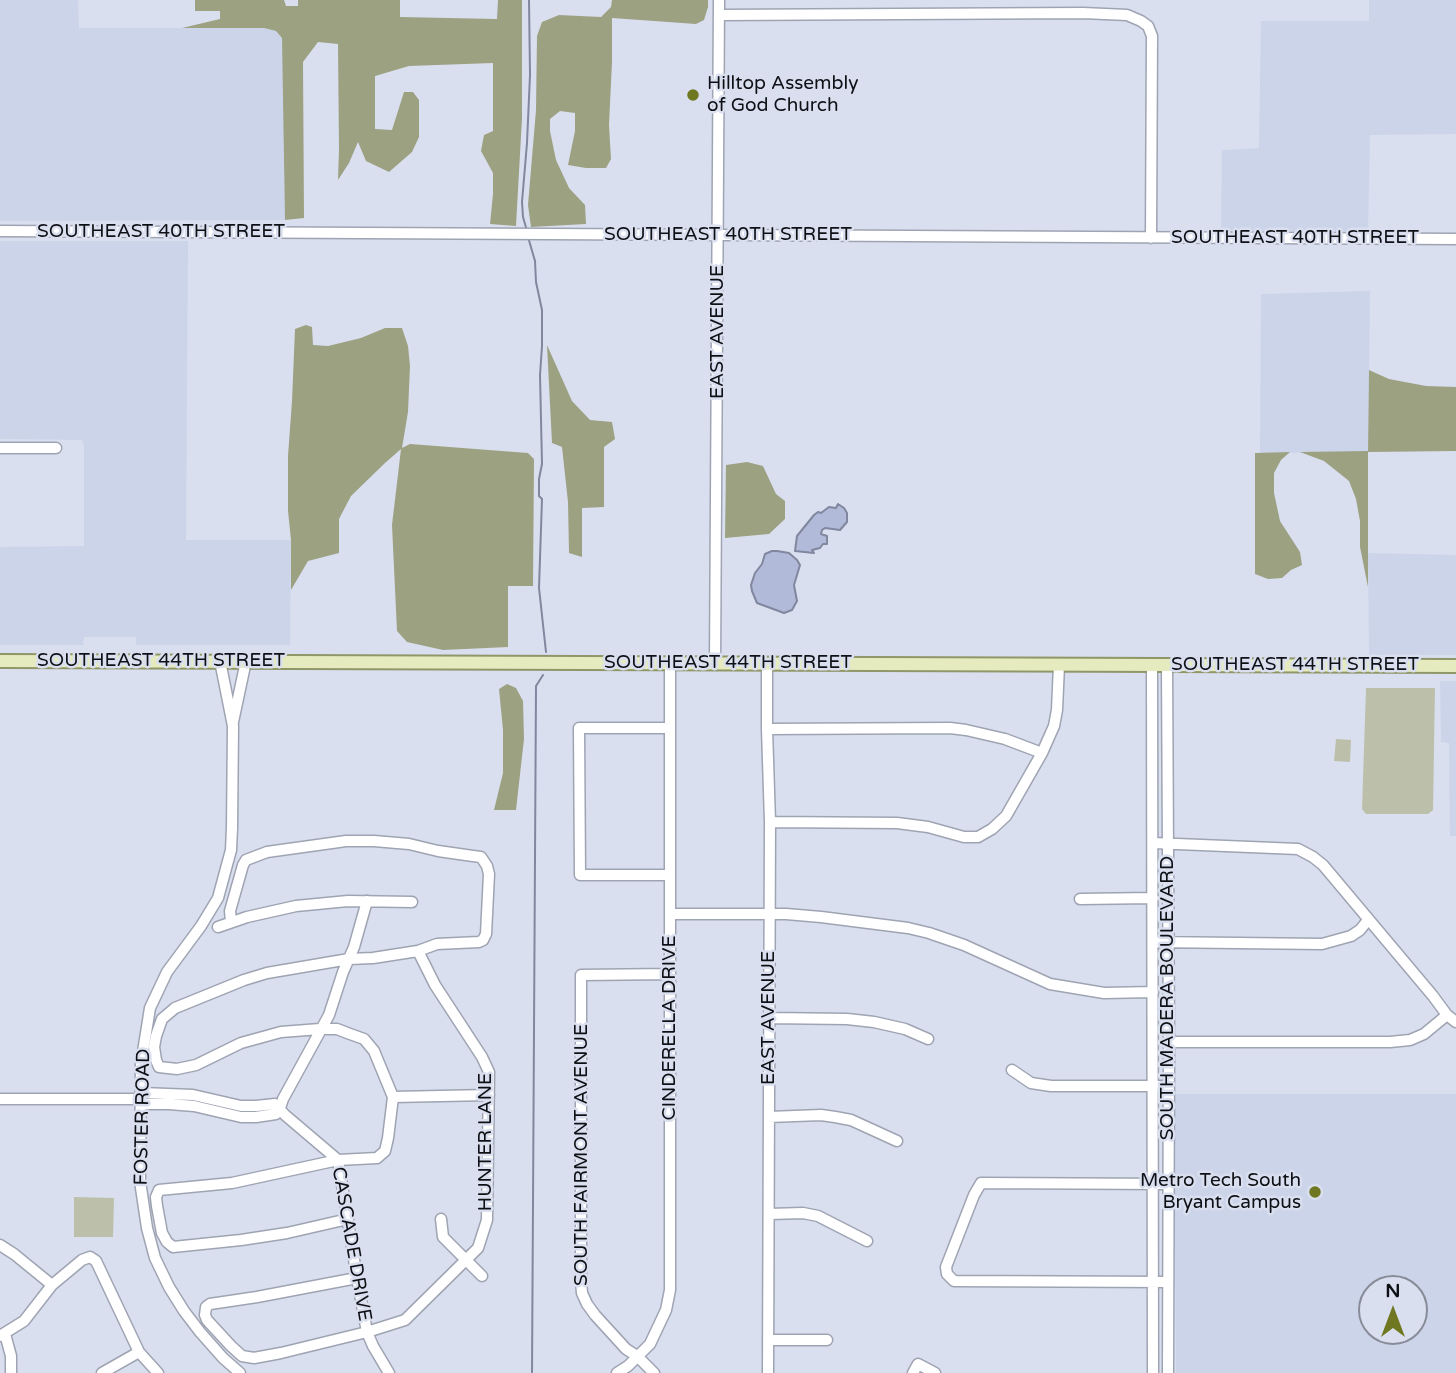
<!DOCTYPE html>
<style>
body{margin:0}
#map{position:relative;width:1456px;height:1373px;overflow:hidden;background:#dadfef;font-family:"Varela Round",sans-serif}
canvas{display:block}
.north{position:absolute;left:1358px;top:1275px;width:70px;height:70px;box-sizing:border-box;background:#dadfef;border:2px solid #888c98;border-radius:50%;rotate:0deg;font-size:19px;font-weight:700;line-height:28px;text-align:center;color:#0e1015}
.north::after{content:'';display:block;margin:auto;width:24px;height:32px;background:#6f7721;clip-path:polygon(50% 0,100% 100%,50% 72%,0 100%)}
</style>
<div id="map">
<canvas width="1456" height="1373"></canvas>
<div class="north">N</div>
</div>
<script>
const ctx = document.querySelector('canvas').getContext('2d');
ctx.lineJoin = 'round';
function fill(path, color) { ctx.fillStyle = color; ctx.fill(path, 'evenodd'); }
const toPath = rows => new Path2D(rows.map(r => 'M' + r).join(''));
function strokePath(path, color, width, dash) { ctx.strokeStyle = color; ctx.lineWidth = width; ctx.lineCap = dash ? 'butt' : 'round'; ctx.setLineDash(dash || []); ctx.stroke(path); }
function drawText(font, color, halo, rows, align = 'center') {
  ctx.font = font + ' "Varela Round",sans-serif'; ctx.lineWidth = 5; ctx.setLineDash([]); ctx.textBaseline = 'middle'; ctx.strokeStyle = halo; ctx.fillStyle = color; for (const [text, x, y, turn = 0] of rows) {
    ctx.save(); ctx.translate(x, y); ctx.rotate((+turn || 0) * Math.PI / 180); ctx.textAlign = isNaN(turn) ? turn : align; if (halo) ctx.strokeText(text, 0, 0); ctx.fillText(text, 0, 0); ctx.restore();
  }
}
fill(toPath([
 [0,0,78,0,79,28,264,28,276,31,282,38,284,49,285,220,0,221],
 [1369,0,1456,0,1456,134,1370,135,1368,232,1221,230,1222,150,1259,148,1261,21,1369,21],
 [0,241,188,241,186,540,291,540,290,645,136,645,136,637,84,637,83,645,0,645,0,547,84,546,84,446,82,440,0,439],
 [1370,291,1368,452,1260,453,1261,294],
 [1368,553,1456,555,1456,655,1369,655],
 [1440,681,1456,681,1456,836,1450,836,1449,743,1441,742],
 [1174,1094,1456,1094,1456,1373,1176,1373],
 [1372,1289,1414,1289,1414,1331,1372,1331]
]), '#ccd4ea');
fill(toPath([
 [1366,688,1435,688,1433,810,1428,814,1366,814,1362,809],
 [1336,739,1351,740,1350,762,1334,761],
 [74,1197,114,1198,113,1237,74,1237]
]), '#bcc0aa');
fill(toPath([
 [195,0,284,0,286,6,298,6,298,0,400,0,400,17,497,19,498,0,522,0,522,118,516,226,490,224,493,194,493,173,481,151,484,135,493,131,493,63,409,66,375,76,375,129,392,130,404,92,413,92,419,100,419,137,412,152,389,172,366,161,358,142,349,163,338,180,339,149,338,44,318,42,303,62,304,218,285,220,282,38,276,31,264,28,182,28,220,19,220,11,195,11],
 [612,0,708,0,708,7,704,20,696,24,612,18,612,62,609,125,611,159,606,168,586,168,568,165,575,131,575,113,560,111,550,119,550,131,556,160,569,188,585,205,586,224,531,227,528,205,536,110,537,36,542,22,559,15,601,17,611,7],
 [306,325,312,327,313,345,328,346,361,338,385,328,402,328,408,346,410,366,408,412,402,448,410,444,528,453,534,459,533,586,508,586,508,647,443,650,407,642,397,631,392,525,401,449,385,463,351,496,339,519,339,553,308,561,291,590,291,540,288,511,288,456,292,401,295,329],
 [547,345,572,401,590,420,612,422,615,439,604,447,604,507,582,508,582,557,569,553,568,502,562,447,552,443],
 [1369,370,1389,379,1426,386,1456,387,1456,451,1368,452,1368,587,1360,547,1360,521,1356,499,1349,481,1324,461,1300,452,1368,451],
 [1290,452,1281,460,1274,473,1274,493,1280,521,1300,552,1302,565,1291,570,1282,578,1268,579,1255,574,1255,453],
 [747,462,763,466,776,494,785,501,785,519,769,534,725,538,726,465],
 [507,684,516,688,523,701,524,739,516,810,494,810,503,773,503,730,499,689]
]), '#9ca182');
const water = toPath([
 [838,504,844,508,847,513,847,522,840,530,825,528,822,530,821,534,827,536,827,544,823,544,820,548,812,550,814,553,795,551,797,536,814,515,818,512,821,513,829,507,836,508,838,504],
 [772,551,777,551,789,553,797,560,800,565,794,585,797,601,792,610,784,613,757,603,752,591,751,585,755,573,762,564,765,554,772,551]
]);
fill(water, '#b1bad8');
strokePath(water, '#80879e', 2);
strokePath(toPath([
 [527,231,523,217,522,202,527,143,530,75,529,0],
 [528,237,535,261,536,282,542,310,542,346,540,375,542,464,539,479,539,496,542,499,539,588,546,652],
 [532,1373,536,686,543,675]
]), '#80879e', 2);
const minor = toPath([
 [719,15,1083,13,1127,15,1141,21,1148,26,1152,36,1151,238],
 [0,231,1456,239],
 [0,448,56,448],
 [220,661,233,726,232,828,231,850,218,898,201,926,167,972,150,1008,141,1064,140,1181,147,1228,155,1258,169,1287,184,1311,200,1332,223,1358,240,1373],
 [715,664,719,0],
 [767,664,767,729,770,822,768,1373],
 [1152,665,1153,1373],
 [1167,665,1169,1042,1168,1373],
 [233,722,246,661],
 [670,728,579,728,580,875,670,875],
 [767,729,950,728,966,730,1005,739,1042,753],
 [770,822,897,823,928,827,964,837,978,837,992,829,1006,816,1042,753,1054,726,1057,710,1059,665],
 [1153,843,1298,849,1313,857,1323,865,1433,996,1447,1015,1456,1022],
 [1080,899,1153,898],
 [670,914,786,914,821,917,908,928,929,933,964,945,1050,984,1104,993,1153,992],
 [231,922,230,911,243,865,246,860,267,852,346,841,374,841,409,844,438,851,473,856,481,857,487,866,489,874,486,934,483,940,479,942,437,944,418,951,373,958,349,959,267,973,244,980,175,1008,162,1019,156,1036,154,1047,156,1060,159,1067,177,1069,196,1065,241,1043,281,1032,320,1029,337,1029,350,1034,364,1039,374,1051,393,1097,388,1138,385,1151,377,1158,338,1160,232,1183,159,1190,156,1197,157,1206,162,1233,167,1242,173,1247,241,1240,287,1233,348,1219],
 [218,927,247,917,296,906,348,901,412,902],
 [1153,942,1322,944,1351,936,1360,930,1368,920],
 [769,1018,847,1019,874,1022,905,1029,928,1039],
 [1169,1042,1390,1042,1410,1040,1424,1034,1447,1015],
 [1012,1070,1031,1083,1051,1086,1168,1086],
 [142,1093,193,1095,241,1106,256,1106,275,1104,285,1115,338,1160,357,1278,367,1332,373,1346,389,1373],
 [393,1097,489,1095],
 [0,1099,141,1099],
 [141,1104,169,1104,194,1106,241,1117,256,1117,276,1114,280,1108],
 [280,1108,283,1099,329,1015,343,972,354,947,367,901],
 [769,1117,821,1115,835,1117,851,1120,897,1141],
 [769,1214,803,1213,818,1216,867,1241],
 [441,1219,443,1237,482,1276],
 [0,1245,14,1254,52,1285],
 [357,1278,257,1297,210,1304,206,1307,205,1315,207,1320,231,1346,242,1356,254,1358,281,1353,367,1332,405,1320,478,1248,487,1220,489,1072,482,1057,435,985,418,951],
 [1168,1282,954,1281,947,1274,946,1267,974,1195,981,1183,1168,1184],
 [5,1334,11,1356,11,1373],
 [0,1336,24,1321,52,1285,82,1260,90,1257,96,1261,139,1352,158,1373],
 [768,1340,827,1340],
 [102,1373,139,1352],
 [617,1373,628,1366,650,1344,666,1310,670,1290,670,663],
 [654,1373,637,1356,626,1349,595,1315,587,1304,582,1293,581,1282,581,975,670,974],
 [913,1373,918,1364,935,1373]
]);
const major = toPath([
 [0,661,1456,666]
]);
strokePath(minor, '#9fa4b3', 13);
strokePath(major, '#8f9668', 16);
strokePath(minor, '#fff', 10);
strokePath(major, '#e5ebbf', 12);
for (const [x, y, r, color] of [
 [693,95,7,"#6f7721"],
 [1315,1192,7,"#6f7721"]
]) { const dot = new Path2D(); dot.arc(x, y, r, 0, 2 * Math.PI); ctx.fillStyle = color; ctx.fill(dot); strokePath(dot, '#dadfef', 2.5); }
drawText('19px', '#0e1015', '#dadfef', [
 ["Hilltop Assembly",707,84],
 ["of God Church",707,106],
 ["Metro Tech South",1301,1181,"right"],
 ["Bryant Campus",1301,1203,"right"]
], 'left');
drawText('19px', '#0e1015', '#dadfef', [
 ["SOUTHEAST 40TH STREET",161,232],
 ["SOUTHEAST 40TH STREET",728,235],
 ["SOUTHEAST 40TH STREET",1295,238],
 ["EAST AVENUE",718,332,-90],
 ["SOUTHEAST 44TH STREET",161,661],
 ["SOUTHEAST 44TH STREET",728,663],
 ["SOUTHEAST 44TH STREET",1295,665],
 ["SOUTH MADERA BOULEVARD",1168,998,-90],
 ["EAST AVENUE",769,1018,-90],
 ["CINDERELLA DRIVE",670,1028,-90],
 ["FOSTER ROAD",143,1117,-89],
 ["HUNTER LANE",486,1142,-90],
 ["SOUTH FAIRMONT AVENUE",582,1155,-90],
 ["CASCADE DRIVE",351,1244,80]
]);
</script>
